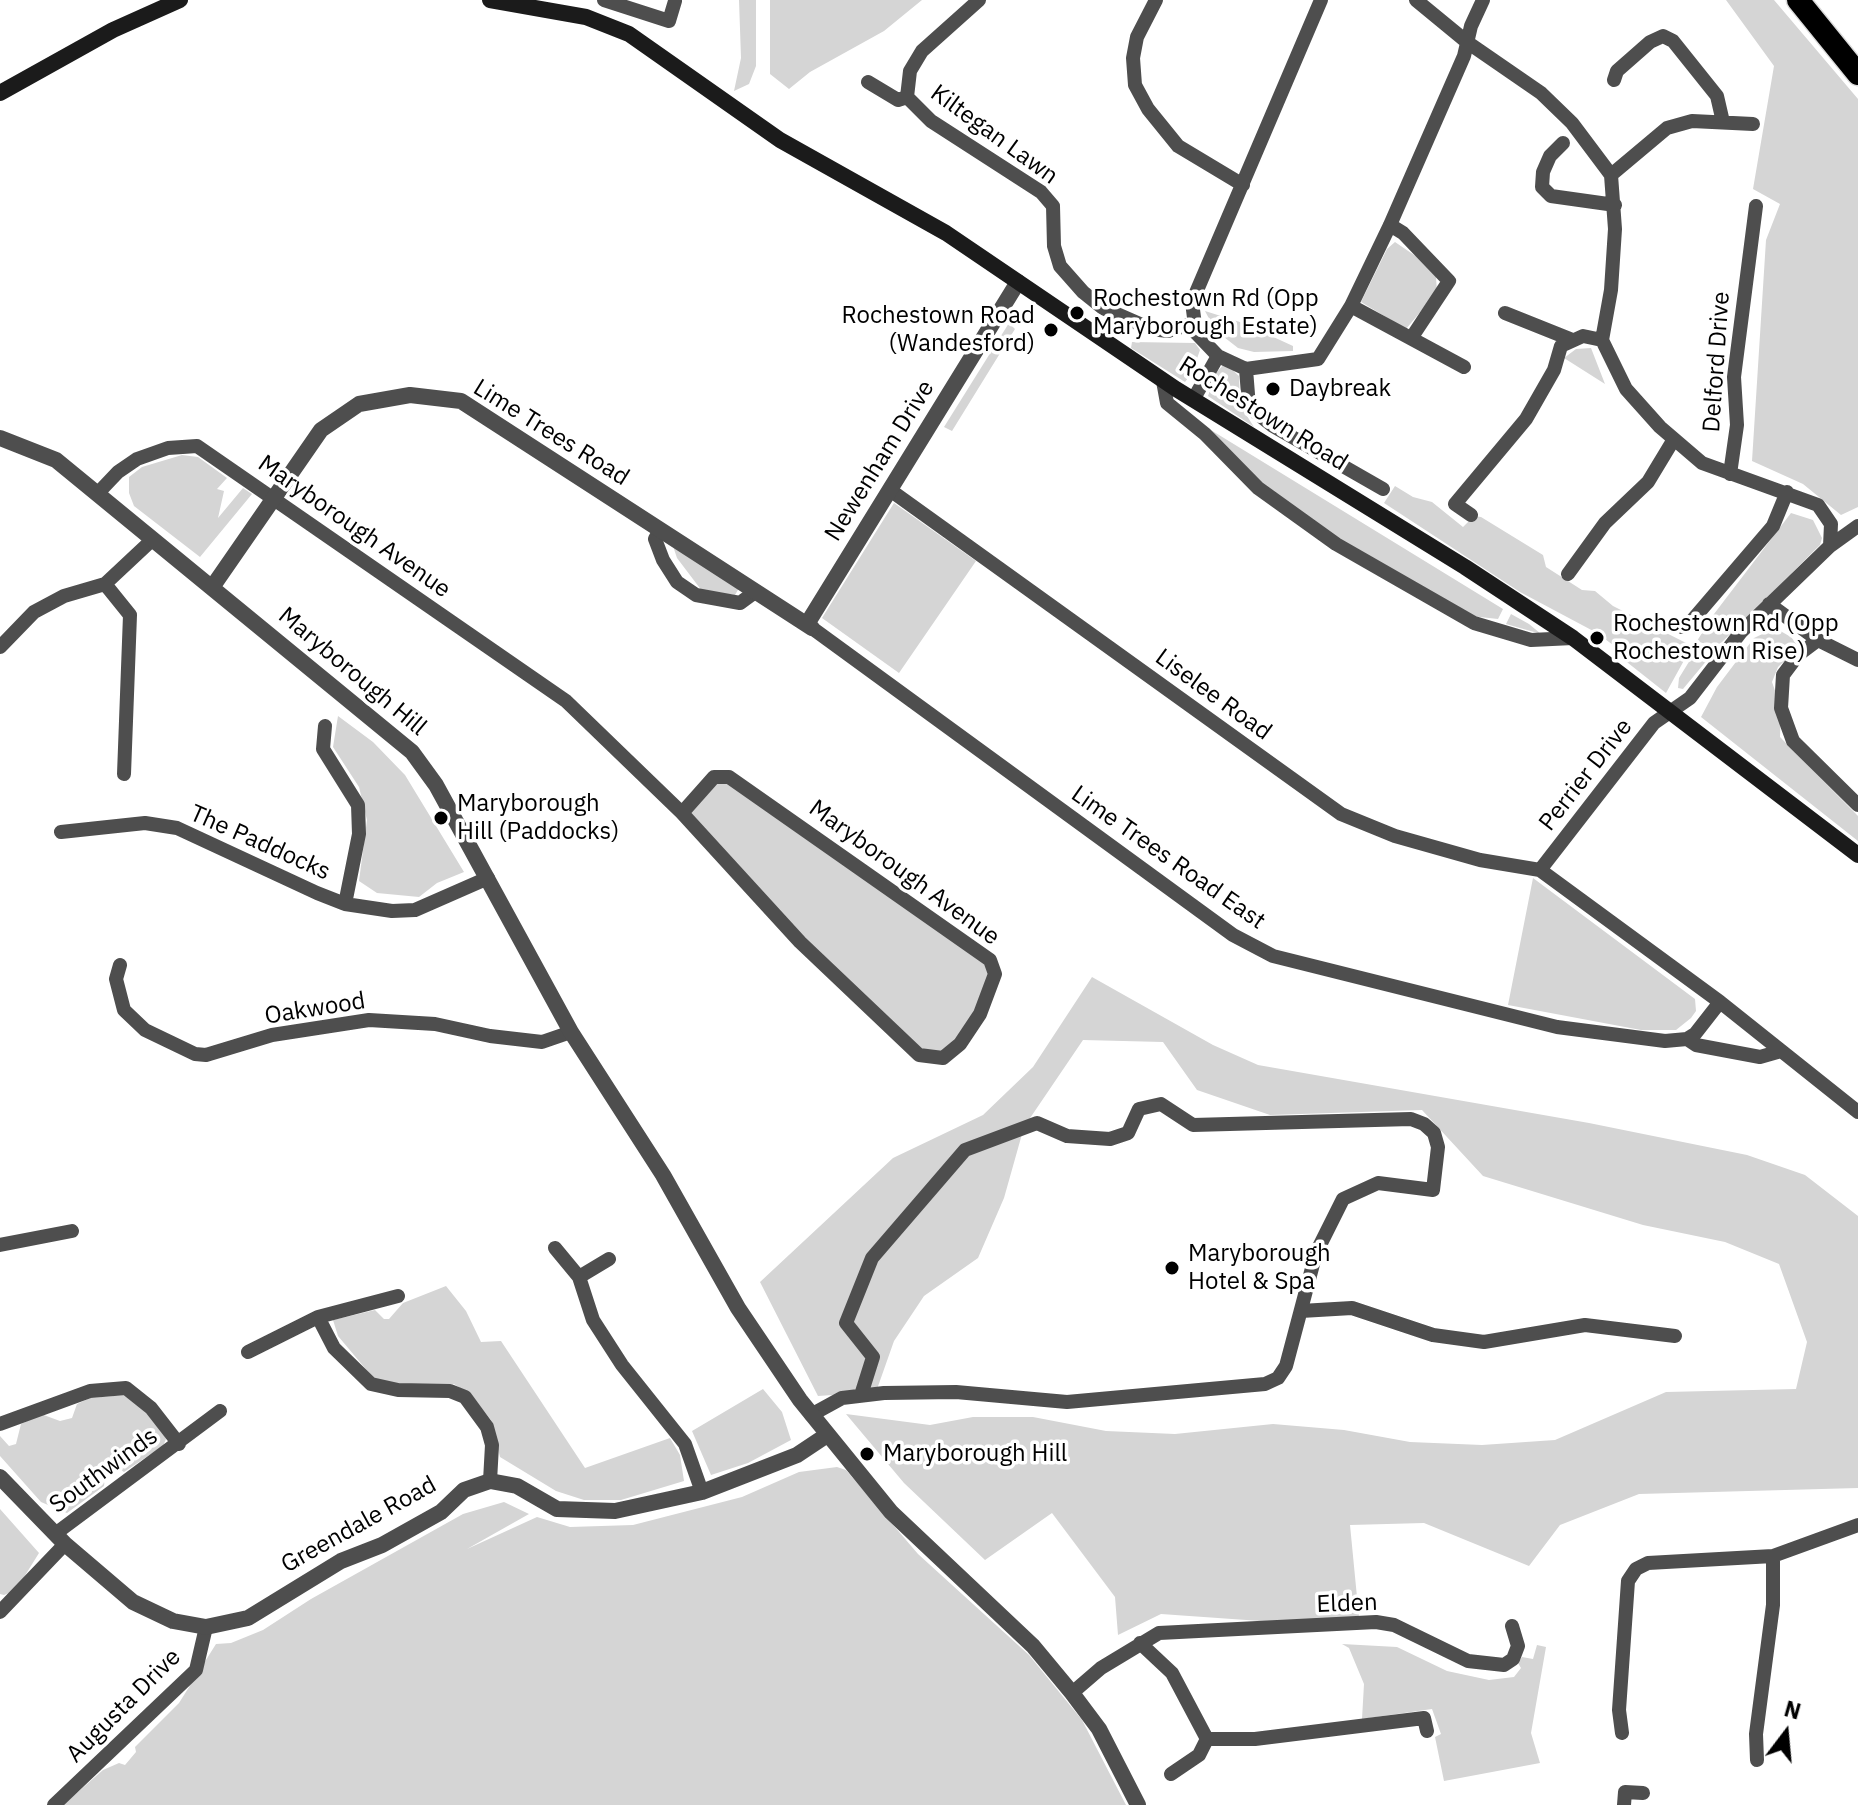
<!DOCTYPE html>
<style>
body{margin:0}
#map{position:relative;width:1858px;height:1805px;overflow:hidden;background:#fff;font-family:"IBM Plex Sans",sans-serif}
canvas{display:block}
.north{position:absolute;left:1746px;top:1693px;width:80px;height:80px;-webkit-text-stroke:6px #fff;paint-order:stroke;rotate:16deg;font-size:22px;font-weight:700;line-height:32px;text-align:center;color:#000}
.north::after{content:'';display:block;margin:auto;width:28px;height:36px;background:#000;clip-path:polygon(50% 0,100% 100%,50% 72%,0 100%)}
</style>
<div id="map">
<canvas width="1858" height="1805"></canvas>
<div class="north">N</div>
</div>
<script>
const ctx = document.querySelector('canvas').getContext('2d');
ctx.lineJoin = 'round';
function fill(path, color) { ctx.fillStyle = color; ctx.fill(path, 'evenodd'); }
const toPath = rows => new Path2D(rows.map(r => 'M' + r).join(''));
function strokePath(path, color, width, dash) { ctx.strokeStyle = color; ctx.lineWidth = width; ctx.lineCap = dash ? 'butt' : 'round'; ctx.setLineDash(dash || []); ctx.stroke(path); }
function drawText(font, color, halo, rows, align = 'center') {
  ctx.font = font + ' "IBM Plex Sans",sans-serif'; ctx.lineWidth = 7; ctx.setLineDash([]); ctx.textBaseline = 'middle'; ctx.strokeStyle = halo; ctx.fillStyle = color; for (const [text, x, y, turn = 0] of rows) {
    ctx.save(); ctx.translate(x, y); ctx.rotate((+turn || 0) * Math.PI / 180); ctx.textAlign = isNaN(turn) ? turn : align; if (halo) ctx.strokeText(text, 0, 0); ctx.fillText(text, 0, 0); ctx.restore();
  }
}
fill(toPath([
 [739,0,756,0,756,66,749,84,734,91,741,58],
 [770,0,922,0,884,31,810,72,789,89,770,74],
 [1726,0,1774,0,1858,99,1858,507,1841,515,1803,484,1752,461,1766,240,1780,204,1753,189,1774,66],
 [1395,242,1417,257,1436,277,1437,292,1406,329,1361,302,1387,249],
 [1205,311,1243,323,1293,346,1293,351,1254,352,1238,348,1215,330],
 [1009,323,1015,329,952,431,944,427],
 [1132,342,1195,343,1200,350,1192,373,1185,382,1131,348],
 [1591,348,1605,384,1564,358,1576,349],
 [1225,363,1239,376,1240,405,1254,427,1208,396,1216,373],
 [1188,416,1503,609,1498,619,1471,616,1336,539,1260,484],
 [182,455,198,457,227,478,217,489,224,491,218,518,243,488,252,494,200,557,134,506,129,493,129,477,142,467],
 [1395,486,1413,497,1432,502,1463,527,1474,516,1481,517,1543,555,1546,567,1582,590,1595,591,1613,606,1692,646,1666,693,1623,659,1613,645,1597,633,1520,592,1384,503],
 [894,503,976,561,899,673,822,618],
 [1791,513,1813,520,1822,538,1820,545,1716,648,1697,641,1714,614],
 [673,546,739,588,735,595,702,591,677,558],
 [1511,614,1529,624,1541,634,1506,624],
 [1775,628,1791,637,1799,647,1778,667,1772,682,1781,708,1780,737,1858,816,1858,841,1701,717,1717,687,1754,638],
 [1698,647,1713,653,1683,689,1678,688,1679,678],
 [338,716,373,742,405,775,464,872,437,883,419,897,377,893,359,881,367,820,359,787,333,747],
 [714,777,729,777,990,960,995,974,980,1014,949,1053,915,1051,682,813],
 [1533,878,1695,999,1696,1011,1691,1018,1676,1030,1641,1030,1508,1005],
 [1092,977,1213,1045,1258,1065,1589,1123,1747,1155,1805,1175,1858,1216,1858,1488,1639,1494,1560,1525,1529,1566,1424,1523,1350,1525,1360,1628,1161,1614,1118,1635,1115,1597,1052,1513,985,1560,904,1483,846,1414,930,1425,973,1417,1033,1417,1106,1431,1175,1434,1273,1424,1344,1430,1410,1442,1482,1445,1555,1440,1666,1392,1796,1389,1807,1342,1779,1264,1725,1242,1643,1225,1483,1176,1422,1110,1270,1115,1197,1090,1163,1042,1083,1040,1024,1127,1004,1198,978,1258,924,1296,894,1341,876,1392,818,1396,760,1282,893,1158,983,1115,1033,1067],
 [446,1286,466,1311,481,1342,501,1341,585,1468,670,1438,680,1455,684,1481,621,1500,584,1500,556,1491,500,1457,491,1420,473,1397,454,1384,396,1384,375,1380,338,1336,333,1320,375,1310,384,1319,389,1319,403,1303],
 [763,1389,782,1412,791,1440,748,1463,711,1475,692,1431],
 [126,1395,158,1423,166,1439,163,1446,124,1472,117,1467,105,1477,104,1486,67,1513,41,1502,0,1456,0,1436,9,1446,16,1444,21,1424,41,1414,60,1421,72,1418,77,1404,90,1398],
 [837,1467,846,1470,918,1554,1029,1655,1082,1720,1126,1805,63,1805,103,1770,119,1763,125,1765,136,1752,135,1747,179,1703,216,1644,231,1643,263,1630,311,1599,463,1514,504,1502,529,1514,467,1549,537,1517,570,1527,633,1525,742,1497,799,1472],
 [0,1509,39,1553,16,1590,4,1595,0,1594],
 [1342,1644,1397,1647,1447,1671,1489,1680,1514,1677,1521,1668,1518,1663,1522,1657,1533,1659,1537,1645,1546,1647,1531,1733,1540,1763,1444,1781,1435,1737,1441,1734,1432,1709,1362,1719,1364,1684,1349,1648]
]), '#d5d5d5');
const trunk = toPath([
 [1798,0,1858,74]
]);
strokePath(trunk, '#dbdbdb', 25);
strokePath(toPath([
 [604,0,669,21,675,1],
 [979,0,922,51,910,71,907,97,931,121,1041,192,1053,206,1054,246,1060,266,1083,292,1103,308,1151,329,1168,331,1191,324,1196,333],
 [1156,0,1137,37,1133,58,1135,85,1148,109,1178,146,1243,185],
 [1321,0,1192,302,1196,333,1218,356,1246,369,1318,359,1351,306,1390,225,1464,56,1471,26,1483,0],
 [1416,0,1467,42,1541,93,1572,123,1611,175,1615,229,1611,290,1602,340],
 [1614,80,1617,71,1650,42,1663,36,1673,41,1717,96,1723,122],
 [868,82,898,100,907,97],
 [1563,143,1550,156,1543,172,1542,187,1551,196,1615,205],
 [1611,175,1667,128,1692,121,1753,124],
 [1390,225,1403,233,1449,281,1412,337],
 [1351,306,1464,367],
 [1505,313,1570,339],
 [1246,369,1249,407,1273,426,1383,489],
 [1163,381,1167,403,1205,434,1258,488,1336,544,1474,623,1531,640,1573,638],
 [1193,400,1218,356],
 [1730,474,1737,425,1734,377,1756,206],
 [890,490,1341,814,1395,836,1480,860,1540,870],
 [98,493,118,472,137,459,168,448,197,446,566,701,682,813,800,942,919,1055,943,1058,960,1044,980,1014,995,974,990,960,729,777,714,777,682,813],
 [1471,515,1455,504,1526,419,1554,370,1561,346,1583,336,1602,340,1626,389,1660,427,1702,463,1818,505,1831,524,1830,546],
 [660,530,655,539,663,560,677,582,696,595,740,603,755,592],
 [1568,574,1605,523,1648,482,1674,439],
 [105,584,130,615,124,774],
 [1769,604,1818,640,1798,655,1783,675,1781,708,1793,741,1858,805],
 [1682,627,1689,624,1773,526,1787,492],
 [812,628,1233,935,1273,956,1557,1027,1665,1041,1687,1039,1695,1034,1720,1002],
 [1818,640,1858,660],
 [0,647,34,612,64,596,105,584,152,540],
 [325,726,323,749,358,805,359,834,345,904],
 [61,832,145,823,177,828,317,893,345,904,392,911,415,910,488,878],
 [1540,870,1654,723,1690,698,1741,632,1830,546,1858,526],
 [1540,870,1720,1002,1858,1112],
 [120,965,116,979,124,1010,145,1030,195,1054,206,1055,272,1035,369,1020,435,1024,490,1036,542,1042,571,1032],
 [1687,1039,1696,1045,1760,1057,1781,1051],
 [0,1245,72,1231],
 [555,1248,579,1277,593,1320,622,1365,685,1444,702,1492],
 [579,1277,609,1259],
 [1301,1311,1352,1308,1433,1335,1484,1342,1585,1325,1675,1336],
 [318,1317,334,1348,371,1384,398,1390,450,1391,465,1397,487,1427,492,1445,490,1481],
 [248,1352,318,1317,398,1296],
 [811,1415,842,1398,884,1393,956,1392,1067,1402,1265,1384,1278,1378,1286,1366,1316,1253,1343,1199,1378,1183,1433,1190,1438,1147,1434,1133,1424,1124,1411,1119,1193,1125,1161,1104,1139,1109,1128,1133,1110,1139,1067,1136,1037,1123,965,1150,872,1258,846,1323,873,1357,861,1395],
 [0,1424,90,1391,126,1388,151,1408,179,1444],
 [55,1534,220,1411],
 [0,1612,65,1544],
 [1140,1643,1172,1673,1207,1739,1255,1739,1424,1718,1427,1731],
 [1072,1693,1101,1668,1159,1633,1376,1622,1394,1625,1468,1661,1504,1665,1513,1659,1518,1646,1512,1626],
 [1622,1733,1619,1710,1628,1581,1636,1569,1648,1563,1773,1556,1858,1525],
 [1757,1760,1756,1734,1773,1605,1773,1556],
 [1171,1774,1199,1755,1207,1739],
 [54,1805,196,1670,206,1627],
 [1624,1805,1625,1792,1643,1793]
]), '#4e4e4e', 14);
strokePath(toPath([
 [0,438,56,460,412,752,436,785,571,1032,663,1175,738,1308,800,1400,891,1512,1033,1646,1072,1693,1099,1729,1138,1805],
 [213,586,321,430,359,404,410,395,461,401,812,628],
 [807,624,1018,282],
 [0,1477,65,1544,133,1602,173,1621,206,1627,248,1618,341,1561,382,1545,441,1512,464,1490,490,1481,517,1486,557,1509,615,1511,702,1492,797,1455,827,1435]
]), '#4e4e4e', 16);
strokePath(toPath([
 [490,0,586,17,629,34,780,140,946,233,1176,389,1465,567,1573,638,1858,855],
 [0,93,113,30,180,0]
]), '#1b1b1b', 16);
strokePath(trunk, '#000', 22);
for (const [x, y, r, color] of [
 [1077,313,8,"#000"],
 [1051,330,8,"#000"],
 [1273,389,8,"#000"],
 [1597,638,8,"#000"],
 [441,818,8,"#000"],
 [1172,1268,8,"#000"],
 [867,1454,8,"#000"]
]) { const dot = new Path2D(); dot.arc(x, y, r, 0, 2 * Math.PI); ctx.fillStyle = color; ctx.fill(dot); strokePath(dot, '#fff', 3); }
drawText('24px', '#000', '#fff', [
 ["Kiltegan Lawn",994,135,36],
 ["Delford Drive",1717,362,-86],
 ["Rochestown Road",1263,414,32],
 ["Lime Trees Road",551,433,32],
 ["Newenham Drive",880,461,-58],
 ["Maryborough Avenue",354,527,35],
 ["Maryborough Hill",352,672,40],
 ["Liselee Road",1213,695,36],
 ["Perrier Drive",1586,775,-52],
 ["The Paddocks",260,843,24],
 ["Lime Trees Road East",1168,858,35],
 ["Maryborough Avenue",904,873,36],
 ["Oakwood",315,1009,-9],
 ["Southwinds",104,1471,-36],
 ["Greendale Road",359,1525,-29],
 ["Elden",1347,1604,-2],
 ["Augusta Drive",124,1706,-45]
]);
drawText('24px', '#000', '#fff', [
 ["Rochestown Rd (Opp",1093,299],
 ["Maryborough Estate)",1093,327],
 ["Rochestown Road",1035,316,"right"],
 ["(Wandesford)",1035,344,"right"],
 ["Daybreak",1289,389],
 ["Rochestown Rd (Opp",1613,624],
 ["Rochestown Rise)",1613,652],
 ["Maryborough",457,804],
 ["Hill (Paddocks)",457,832],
 ["Maryborough",1188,1254],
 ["Hotel & Spa",1188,1282],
 ["Maryborough Hill",883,1454]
], 'left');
</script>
